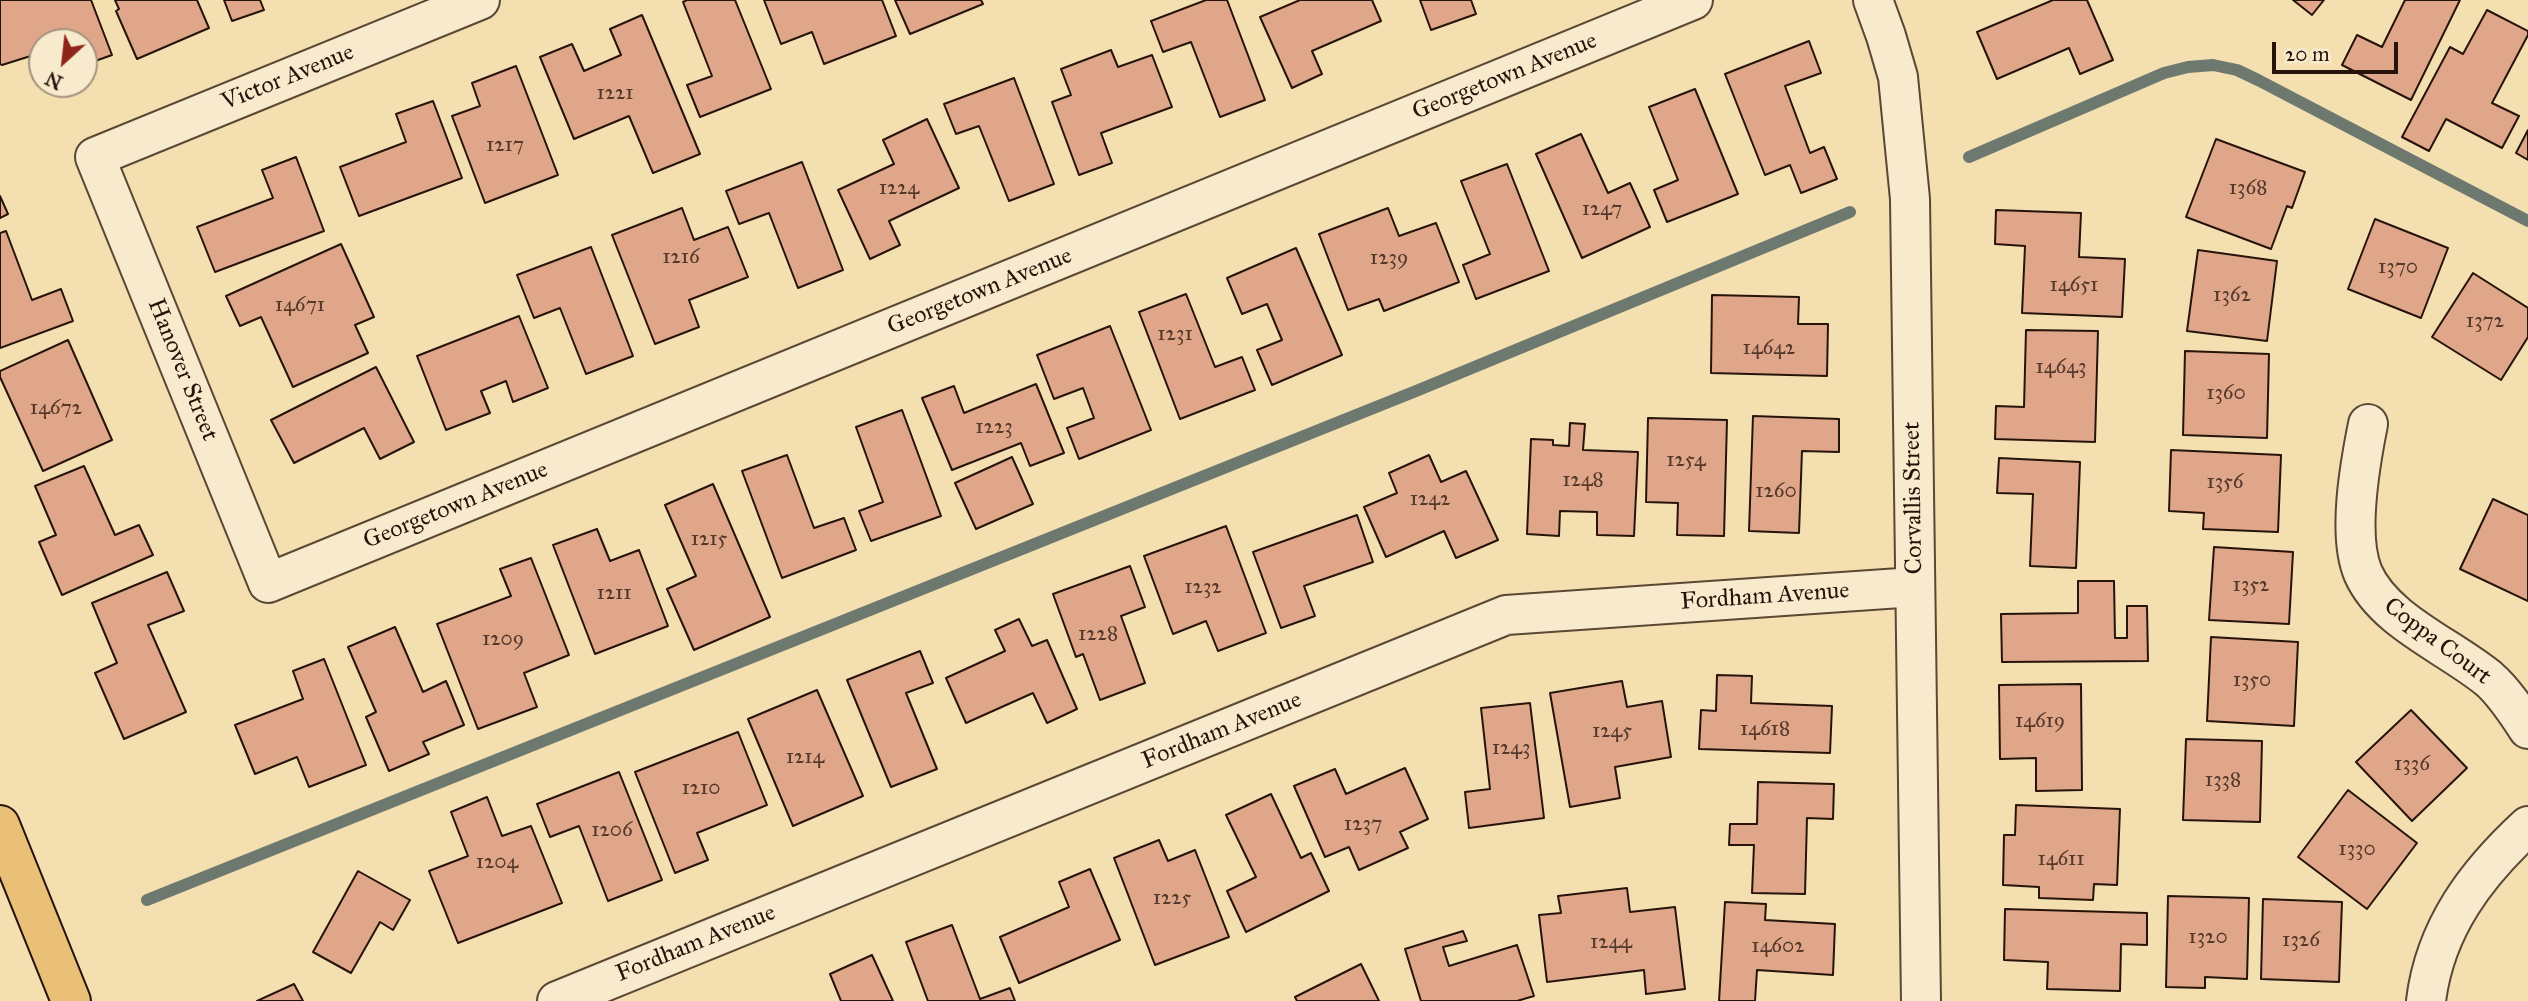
<!DOCTYPE html>
<html>
<head>
<meta charset="utf-8">
<style>
  body { margin:0 }
  #map { position:relative; width:2528px; height:1001px; overflow:hidden; background:#f4dfb1; font-family:"IM FELL Great Primer",serif }
  canvas { display:block }
  .north { position:absolute; left:28px; top:28px; width:70px; height:70px; box-sizing:border-box; background:#f8eacc; border:2px solid #a4947f; border-radius:50%; rotate:207deg; font-size:19px; font-weight:700; line-height:28px; text-align:center; color:#26140b }
  .north::after { content:''; display:block; margin:auto; width:24px; height:32px; background:#8f2418; clip-path:polygon(50% 0,100% 100%,50% 72%,0 100%) }
  .scale { position:absolute; left:2272px; top:42px; width:126px; height:32px; box-sizing:border-box; border:4px solid #26140b; border-top:0; padding-left:9px; font-size:21px; line-height:24px; white-space:nowrap; color:#26140b; -webkit-text-stroke:5px #f8eacc; paint-order:stroke }
</style>
</head>
<body>
<div id="map">
<canvas width="2528" height="1001"></canvas>
<div class="north">N</div>
<div class="scale">20 m</div>
</div>
<script>
const c = document.querySelector('canvas').getContext('2d');
c.lineJoin = 'round';
function trace(path, color, width, dash) {
  c.strokeStyle = color;
  c.lineWidth = width;
  c.lineCap = dash ? 'butt' : 'round';
  c.setLineDash(dash || []);
  c.stroke(path);
}
function paint(path, color) {
  c.fillStyle = color;
  c.fill(path, 'evenodd');
}
function write(font, color, halo, rows, align = 'center') {
  c.font = font + ' "IM FELL Great Primer",serif';
  c.lineWidth = 5;
  c.setLineDash([]);
  c.textBaseline = 'middle';
  c.strokeStyle = halo;
  c.fillStyle = color;
  for (const [text, x, y, turn = 0] of rows) {
    c.save();
    c.translate(x, y);
    c.rotate((+turn || 0) * Math.PI / 180);
    c.textAlign = isNaN(turn) ? turn : align;
    if (halo) c.strokeText(text, 0, 0);
    c.fillText(text, 0, 0);
    c.restore();
  }
}
const stream = new Path2D(`
  M1969,157L2164,73L2188,67L2213,65L2237,70L2258,80L2528,221
  M147,900L1421,389L1850,212`);
const building = new Path2D(`
  M0,0H91L112,55L84,65V42H42V68L37,54L2,65L0,64Z
  M115,0H197L209,28L137,59L116,11L119,9Z
  M224,0H260L264,10L232,21Z
  M687,0H735L771,89L700,117L687,85L712,76L683,2Z
  M764,0H882L896,36L824,64L812,32L781,44Z
  M895,0H981L983,4L910,34Z
  M1206,0H1227L1265,100L1220,117L1191,42L1163,52L1151,21Z
  M1300,0H1372L1381,21L1312,51L1322,74L1292,88L1260,17Z
  M1420,0H1471L1476,14L1431,30Z
  M2053,0H2087L2113,60L2080,74L2069,48L1997,79L1977,32Z
  M2293,0H2324L2312,15Z
  M2405,0H2460L2411,100L2342,65L2357,35L2382,47Z
  M2487,10L2528,31V35L2492,103L2519,116L2502,148L2446,119L2429,151L2402,137L2450,47L2463,54Z
  M642,15L700,154L653,173L629,116L574,139L540,57L572,44L584,71L621,55L610,29Z
  M1809,41L1821,73L1785,86L1810,153L1824,147L1837,179L1801,193L1790,165L1765,175L1725,74Z
  M1111,50L1118,67L1152,55L1172,107L1101,133L1112,163L1079,175L1052,102L1071,95L1061,69Z
  M516,66L558,175L485,203L452,116L480,106L472,83Z
  M1014,78L1054,184L1009,201L979,126L956,134L944,104Z
  M1695,89L1738,194L1667,222L1654,190L1678,180L1649,107Z
  M433,101L462,178L359,216L340,167L406,142L396,114Z
  M927,119L959,188L889,221L900,245L870,259L838,190L894,164L883,140Z
  M2528,130V160L2516,153Z
  M1581,134L1608,193L1630,183L1650,227L1582,258L1536,154Z
  M2216,139L2305,172L2292,208L2287,206L2271,249L2186,217Z
  M296,157L324,231L215,272L197,227L273,198L262,170Z
  M802,162L843,270L798,288L769,213L739,224L726,191Z
  M1507,164L1549,271L1476,299L1463,265L1490,254L1461,181Z
  M0,196L8,214L0,218Z
  M682,208L694,240L728,227L748,277L689,300L699,327L655,344L612,235Z
  M1388,208L1399,236L1436,223L1459,282L1384,311L1379,299L1348,310L1319,234Z
  M1996,210L2081,213L2079,257L2125,259L2122,317L2022,313L2025,246L1995,244Z
  M2375,219L2448,248L2421,318L2348,289Z
  M6,231L32,300L61,289L73,321L0,348V233Z
  M341,244L374,317L355,325L368,353L293,387L261,317L240,326L226,296Z
  M591,247L633,356L586,374L560,308L534,318L517,275Z
  M1296,248L1342,355L1272,385L1257,350L1282,340L1267,304L1242,314L1227,278Z
  M2198,250L2277,261L2267,341L2187,331Z
  M2473,273L2528,308V337L2501,380L2432,337Z
  M1186,294L1215,367L1242,357L1255,390L1180,419L1139,312Z
  M1712,295L1799,297L1798,324H1828L1827,376L1711,373Z
  M519,316L548,388L513,402L506,381L481,391L490,413L446,430L417,356Z
  M1110,326L1151,430L1079,459L1067,428L1094,418L1083,388L1054,399L1037,355Z
  M2026,330L2098,331L2095,442L1995,439L1996,406L2024,407Z
  M68,340L112,440L43,471L0,377V371Z
  M2185,351L2269,354L2267,438L2183,435Z
  M376,367L414,442L380,459L364,428L294,463L271,420Z
  M1036,384L1064,453L1030,466L1021,443L952,470L922,398L954,386L964,413Z
  M902,410L941,516L871,541L859,511L883,502L856,427Z
  M1753,416L1839,419V452L1802,451L1799,533L1749,531Z
  M1648,418L1727,420L1724,536L1677,535L1678,503L1646,502Z
  M1570,423L1585,424L1583,450L1638,452L1634,536L1597,535V512L1560,511L1559,536L1527,534L1531,439L1553,440V445L1569,446Z
  M2171,450L2281,455L2278,532L2203,529L2204,513L2169,511Z
  M787,455L814,528L844,518L856,550L782,578L742,471Z
  M1429,455L1441,482L1466,471L1498,540L1456,558L1444,531L1386,557L1364,507L1397,493L1389,473Z
  M1012,457L1033,504L976,529L955,483Z
  M1999,458L2080,462L2076,568L2030,566L2033,494L1997,493Z
  M84,466L115,535L139,525L153,555L62,595L39,542L56,535L35,486Z
  M713,484L770,617L694,650L667,589L696,576L665,505Z
  M2493,499L2528,515V601L2460,569Z
  M1357,515L1373,562L1304,586L1315,616L1281,628L1253,552Z
  M1226,526L1266,633L1218,651L1206,621L1173,634L1144,556Z
  M597,529L610,561L639,550L668,626L595,654L553,545Z
  M2214,547L2293,552L2289,624L2209,620Z
  M531,558L569,655L524,673L537,707L478,729L437,624L511,596L500,569Z
  M1130,566L1145,607L1121,616L1145,683L1100,700L1083,654L1076,657L1053,594Z
  M167,572L184,611L148,625L186,712L124,739L95,673L117,663L92,603Z
  M2078,581H2114L2115,638H2127V606H2147L2148,661L2002,662L2001,614L2078,613Z
  M1019,619L1032,646L1047,640L1077,709L1047,723L1033,693L966,723L946,678L1005,651L995,630Z
  M395,627L423,692L446,681L464,725L423,742L429,754L389,771L366,717L376,712L348,647Z
  M2211,637L2298,642L2294,726L2207,721Z
  M920,651L933,683L906,693L937,769L891,787L847,680Z
  M324,659L366,765L309,787L297,757L255,774L235,725L303,699L293,671Z
  M1717,675L1752,676L1751,703L1832,706L1830,753L1699,749L1701,710L1716,711Z
  M1622,681L1627,707L1662,701L1671,757L1615,767L1620,798L1570,807L1550,693Z
  M2081,684L2082,790L2036,791V758L2000,759L1999,685Z
  M817,690L863,796L793,826L748,719Z
  M1530,703L1544,818L1469,828L1465,792L1490,789L1481,708Z
  M2411,710L2467,768L2412,821L2356,762Z
  M738,732L767,805L697,833L708,860L675,873L635,772Z
  M2186,739L2262,741L2260,822L2183,820Z
  M1405,768L1428,819L1400,832L1408,848L1359,870L1349,847L1325,857L1294,786L1335,769L1346,794Z
  M619,772L662,880L608,901L579,826L550,837L537,804Z
  M1758,782L1834,784L1833,819L1807,818L1805,894L1752,893L1754,845H1729L1730,824H1757Z
  M2348,790L2417,843L2367,909L2298,857Z
  M1271,794L1301,858L1311,853L1329,891L1246,932L1227,891L1256,877L1226,815Z
  M487,797L502,836L531,826L562,903L458,943L429,871L468,856L451,812Z
  M2016,805L2120,809L2117,885L2094,884L2093,900L2039,898V887L2003,885L2004,835H2015Z
  M1159,840L1168,861L1195,850L1229,937L1155,965L1114,858Z
  M1090,869L1120,940L1019,983L1000,937L1069,907L1059,882Z
  M358,871L410,900L393,930L380,922L351,973L313,952Z
  M1627,888L1630,912L1675,907L1685,989L1646,994L1644,970L1547,982L1539,915L1561,913L1558,896Z
  M2168,896L2249,898L2247,979L2205,977V988L2166,987Z
  M2263,899L2342,902L2339,982L2261,979Z
  M1725,902L1766,904L1765,920L1835,924L1833,975L1757,970L1755,1001H1719Z
  M2005,909L2147,913V945L2121,944L2120,991L2047,989L2048,962L2004,960Z
  M952,925L980,999L1010,988L1015,1001H928L906,942Z
  M1463,931L1467,941L1443,947L1449,966L1517,945L1534,996L1517,1001H1421L1405,949Z
  M872,955L893,1001H841L830,974Z
  M1361,964L1379,1001H1297L1295,997Z
  M294,984L303,1001H257Z`);
const street = new Path2D(`
  M480,0L95,157L268,583L1693,0
  M1873,0L1886,36L1898,77L1910,199L1921,1001
  M2368,424C2360,464 2347,535 2363,573C2384,621 2449,646 2489,679C2504,692 2517,712 2528,729
  M557,1001L1506,615L1915,587
  M2426,1001C2435,928 2476,874 2528,826`);
const highway = new Path2D(`
  M0,825L71,1001`);
const numberNames = [
  ["1221",615,94],
  ["1217",505,146],
  ["1224",899,189],
  ["1368",2248,189],
  ["1247",1602,210],
  ["1216",681,258],
  ["1239",1389,259],
  ["1370",2398,268],
  ["14651",2074,286],
  ["1362",2232,296],
  ["14671",300,306],
  ["1372",2485,322],
  ["1231",1175,335],
  ["14642",1769,349],
  ["14643",2061,368],
  ["1360",2226,394],
  ["14672",56,409],
  ["1223",994,428],
  ["1254",1686,461],
  ["1248",1583,481],
  ["1356",2225,483],
  ["1260",1776,492],
  ["1242",1430,500],
  ["1215",709,540],
  ["1352",2251,586],
  ["1232",1203,588],
  ["1211",614,594],
  ["1228",1098,635],
  ["1209",503,640],
  ["1350",2252,681],
  ["14619",2040,722],
  ["14618",1765,730],
  ["1245",1612,732],
  ["1243",1511,749],
  ["1214",805,758],
  ["1336",2412,765],
  ["1338",2223,781],
  ["1210",701,789],
  ["1237",1363,825],
  ["1206",612,831],
  ["1330",2357,850],
  ["14611",2061,860],
  ["1204",497,863],
  ["1225",1172,899],
  ["1320",2208,938],
  ["1326",2301,941],
  ["1244",1611,943],
  ["14602",1778,947]
];
const streetNames = [
  ["Georgetown Avenue",1505,77,-22],
  ["Victor Avenue",288,78,-22],
  ["Georgetown Avenue",980,292,-22],
  ["Hanover Street",182,370,68],
  ["Corvallis Street",1914,498,-91],
  ["Georgetown Avenue",456,506,-22],
  ["Fordham Avenue",1765,597,-4],
  ["Coppa Court",2437,642,37],
  ["Fordham Avenue",1222,731,-22],
  ["Fordham Avenue",696,944,-22]
];
trace(stream, '#6d796f', 12);
paint(building, '#dfa689');
trace(building, '#26140b', 2);
trace(street, '#5a4734', 42);
trace(highway, '#26140b', 42);
trace(street, '#f8eacc', 38);
trace(highway, '#eac078', 38);
write('21px', '#54382a', null, numberNames);
write('24px', '#26140b', '#f8eacc', streetNames);
</script>
</body>
</html>
